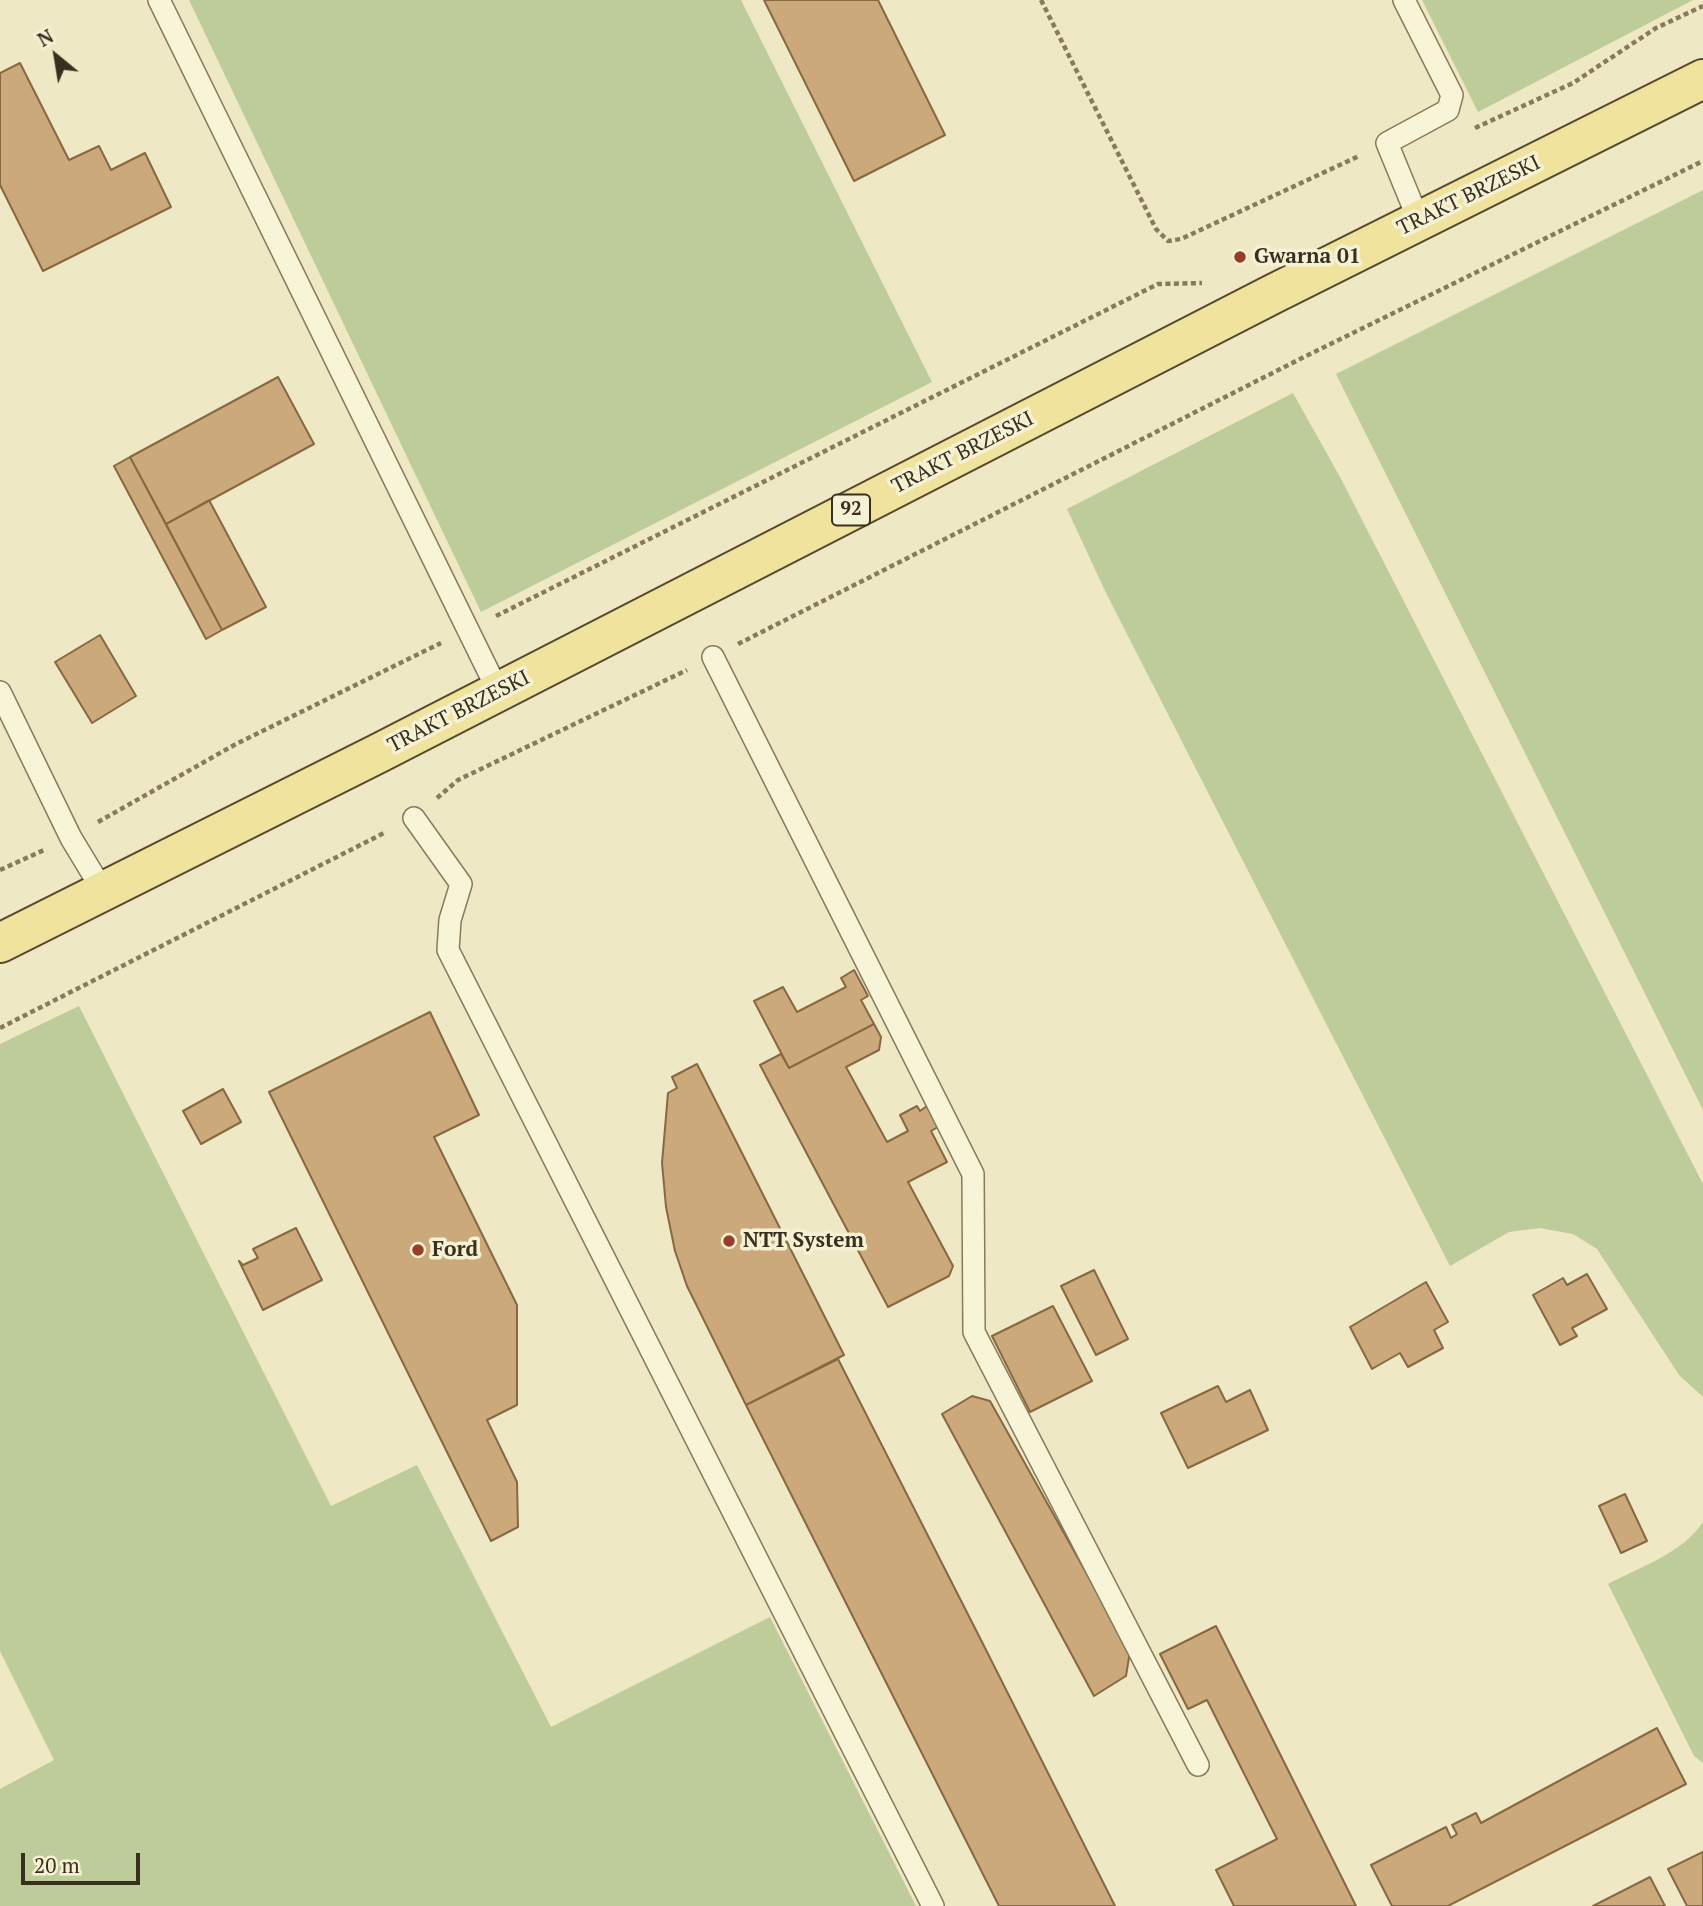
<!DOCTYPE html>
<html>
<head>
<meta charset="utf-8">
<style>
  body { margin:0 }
  #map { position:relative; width:1703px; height:1906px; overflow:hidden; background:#eee8c5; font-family:"PT Serif",serif }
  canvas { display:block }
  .north { position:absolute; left:21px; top:21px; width:70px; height:70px; -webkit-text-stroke:5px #f5f1d4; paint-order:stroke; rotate:330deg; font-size:19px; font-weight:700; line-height:28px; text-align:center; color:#392f1f }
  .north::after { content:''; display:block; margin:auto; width:24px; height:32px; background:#392f1f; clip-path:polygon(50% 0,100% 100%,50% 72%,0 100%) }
  .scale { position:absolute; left:21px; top:1853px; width:119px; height:32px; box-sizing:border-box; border:4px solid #392f1f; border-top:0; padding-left:9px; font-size:21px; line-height:24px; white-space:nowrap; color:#392f1f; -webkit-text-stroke:5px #f5f1d4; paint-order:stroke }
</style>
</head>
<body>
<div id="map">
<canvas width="1703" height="1906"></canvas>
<div class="north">N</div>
<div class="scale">20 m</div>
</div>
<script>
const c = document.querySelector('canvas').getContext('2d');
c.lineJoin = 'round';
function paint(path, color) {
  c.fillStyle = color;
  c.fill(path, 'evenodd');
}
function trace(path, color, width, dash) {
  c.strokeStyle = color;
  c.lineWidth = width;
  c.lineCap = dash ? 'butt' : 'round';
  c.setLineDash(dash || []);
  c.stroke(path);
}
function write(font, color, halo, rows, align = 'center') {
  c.font = font + ' "PT Serif",serif';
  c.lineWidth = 7;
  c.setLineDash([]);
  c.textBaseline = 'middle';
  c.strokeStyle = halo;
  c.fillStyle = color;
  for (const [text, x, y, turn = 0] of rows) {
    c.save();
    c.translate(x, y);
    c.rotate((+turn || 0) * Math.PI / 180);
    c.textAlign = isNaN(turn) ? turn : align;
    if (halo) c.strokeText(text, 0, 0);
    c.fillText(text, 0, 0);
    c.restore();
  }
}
const green = new Path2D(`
  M189,0H741L932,382L481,612Z
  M1422,0H1693L1478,112Z
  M1703,190V1110L1336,374Z
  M1293,393L1340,477L1703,1184V1397L1679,1375L1597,1249L1573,1234L1540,1228L1509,1232L1450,1266L1106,593L1067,509Z
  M79,1006L331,1506L417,1465L551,1727L770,1617L916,1906H0V1789L54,1760L0,1651V1044Z
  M1703,1522V1763L1694,1756L1608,1584C1640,1567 1683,1553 1703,1522Z`);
const building = new Path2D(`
  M764,0H878L945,135L854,181Z
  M20,63L69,160L99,146L111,170L145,153L171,207L43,271L0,185V73Z
  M278,377L314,444L166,524L130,457Z
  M130,457L222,630L206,639L114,466Z
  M209,500L266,607L222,630L166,524Z
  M100,635L136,696L92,723L55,662Z
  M854,970L868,996L861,1000L874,1024L789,1068L754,1001L783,987L797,1012L846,987L841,978Z
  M430,1012L479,1115L434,1137L517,1305V1405L487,1420L517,1482L518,1527L491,1541L269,1092Z
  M874,1024L881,1037L879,1050L846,1067L887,1142L908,1131L900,1115L917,1106L920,1111L927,1106L938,1127L931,1131L947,1162L908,1182L953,1266L949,1276L888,1307L760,1065L781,1054L789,1068Z
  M697,1064L844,1355L746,1405L687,1286L675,1251L666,1207L662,1163L668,1093L677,1088L672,1077Z
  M223,1089L241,1122L201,1144L183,1111Z
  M296,1228L322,1280L263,1310L239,1261L243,1265L258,1258L253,1249Z
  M1094,1270L1128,1339L1096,1355L1061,1286Z
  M1587,1274L1607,1309L1572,1328L1577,1336L1560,1345L1533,1295L1563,1278L1567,1285Z
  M1426,1282L1448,1322L1434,1330L1443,1348L1408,1367L1400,1353L1372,1369L1350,1327Z
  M1053,1306L1092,1381L1030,1412L992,1336Z
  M838,1359L981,1640L1115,1906H999L746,1405Z
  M1218,1386L1226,1402L1250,1390L1268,1430L1188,1468L1161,1413Z
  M972,1396L990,1401L1130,1651L1126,1676L1094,1696L942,1414Z
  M1625,1494L1647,1541L1621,1553L1599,1506Z
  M1216,1626L1356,1906H1234L1216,1870L1277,1839L1207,1700L1188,1709L1160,1654Z
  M1657,1728L1686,1784L1448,1906H1392L1371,1865L1446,1827L1451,1838L1457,1834L1452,1825L1476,1813L1481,1823Z
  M1703,1852V1906H1687L1668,1869Z
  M1650,1877L1665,1906H1593Z`);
const path = new Path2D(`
  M1041,0L1156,229L1168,241L1181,239L1359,156
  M1475,128L1573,83L1656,28L1703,6
  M496,616L1158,284L1202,283
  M738,644L1304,357L1703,161
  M437,798L458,780L687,670
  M98,822L236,744L441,643
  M0,870L44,850
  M0,1028L386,832`);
const service = new Path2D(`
  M159,0L498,691
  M1404,0L1452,95L1448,110L1387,143L1419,221
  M713,657L973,1174L974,1332L1198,1765
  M0,692L71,838L103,891
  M414,818L461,884L450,920L448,950L933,1906`);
const primary = new Path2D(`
  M0,943L379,753L1273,294L1703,79`);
const markers = [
  [1240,257,7,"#963d2c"],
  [729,1241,7,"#963d2c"],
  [418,1250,7,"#963d2c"]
];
const shields = [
  [851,510,38]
];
const shieldNames = [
  ["92",851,510]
];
const streetNames = [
  ["TRAKT BRZESKI",1469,196,-26],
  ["TRAKT BRZESKI",963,453,-27],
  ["TRAKT BRZESKI",459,712,-27]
];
const poiNames = [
  ["Gwarna 01",1254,257],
  ["NTT System",743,1241],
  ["Ford",432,1250]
];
paint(green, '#becc99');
paint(building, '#cba97b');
trace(building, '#876841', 2);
trace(service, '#887a5b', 24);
trace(primary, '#56482f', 42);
trace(path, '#887a5b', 4.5, [5, 3.5]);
trace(service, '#f8f4d8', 21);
trace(primary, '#f0e39e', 38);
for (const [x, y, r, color] of markers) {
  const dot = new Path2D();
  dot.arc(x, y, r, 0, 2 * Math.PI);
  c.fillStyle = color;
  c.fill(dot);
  trace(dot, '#f5f1d4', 2.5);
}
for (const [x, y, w] of shields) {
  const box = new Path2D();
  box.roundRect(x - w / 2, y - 15.5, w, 31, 5);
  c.fillStyle = '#f5f1d4';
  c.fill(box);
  trace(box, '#392f1f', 2);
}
write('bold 19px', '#392f1f', null, shieldNames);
write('21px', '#392f1f', '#f5f1d4', streetNames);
write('bold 21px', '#392f1f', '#f5f1d4', poiNames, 'left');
</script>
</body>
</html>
